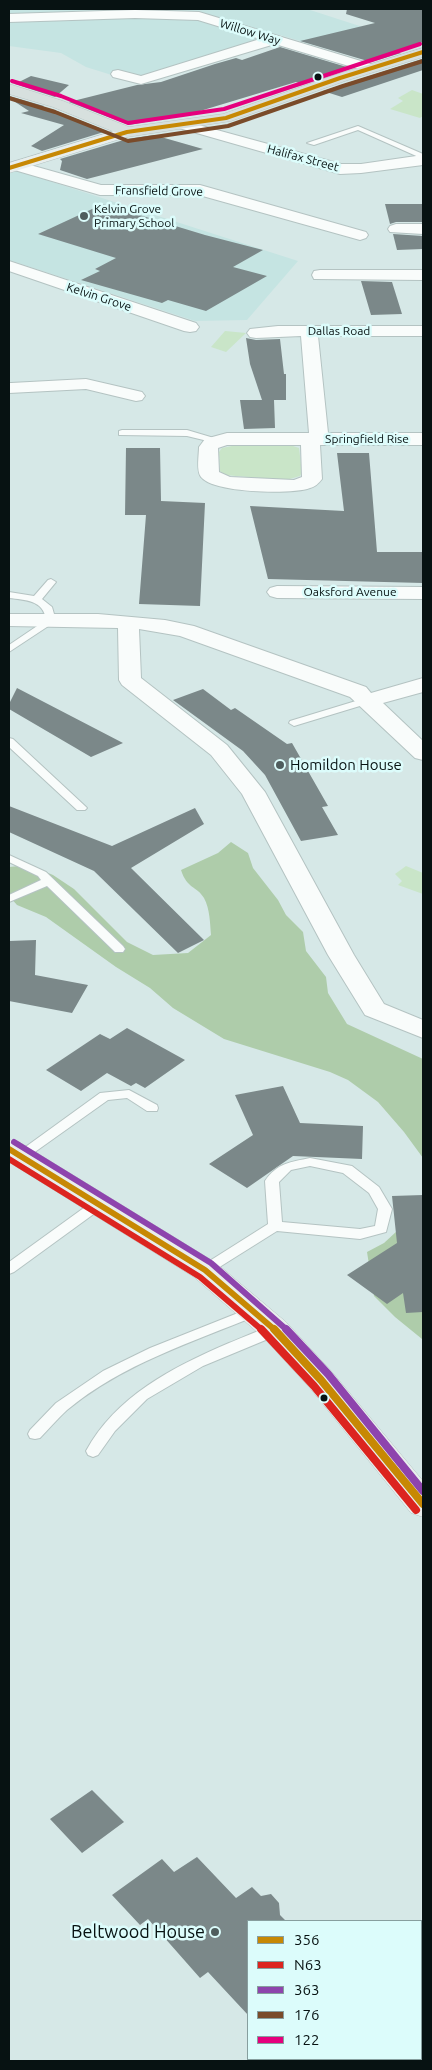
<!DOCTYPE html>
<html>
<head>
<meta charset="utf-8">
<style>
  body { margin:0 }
  #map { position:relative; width:432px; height:2070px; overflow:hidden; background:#d6e8e7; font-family:Ubuntu,sans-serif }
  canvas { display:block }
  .frame { position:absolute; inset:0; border:10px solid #071212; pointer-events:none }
  .legend { position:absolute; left:247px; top:1920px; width:175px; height:140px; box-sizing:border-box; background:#dcfcfb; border:1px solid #879e9e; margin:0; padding:6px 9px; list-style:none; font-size:15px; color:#071212 }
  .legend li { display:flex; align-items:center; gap:10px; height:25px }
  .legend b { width:25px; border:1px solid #879e9e }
</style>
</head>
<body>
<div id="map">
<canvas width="432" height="2070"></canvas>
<div class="frame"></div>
<ul class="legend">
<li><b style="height:6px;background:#c78804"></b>356</li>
<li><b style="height:6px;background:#dc241f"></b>N63</li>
<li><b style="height:6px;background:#8e44ad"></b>363</li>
<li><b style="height:6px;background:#7a4b2a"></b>176</li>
<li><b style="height:6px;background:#e5007d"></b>122</li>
</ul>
</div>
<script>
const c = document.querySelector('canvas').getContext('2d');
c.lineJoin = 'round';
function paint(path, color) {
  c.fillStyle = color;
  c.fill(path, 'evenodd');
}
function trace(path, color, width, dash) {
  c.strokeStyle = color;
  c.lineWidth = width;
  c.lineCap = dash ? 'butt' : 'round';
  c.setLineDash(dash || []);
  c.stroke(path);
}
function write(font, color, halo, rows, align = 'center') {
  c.font = font + ' Ubuntu,sans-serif';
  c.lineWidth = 5;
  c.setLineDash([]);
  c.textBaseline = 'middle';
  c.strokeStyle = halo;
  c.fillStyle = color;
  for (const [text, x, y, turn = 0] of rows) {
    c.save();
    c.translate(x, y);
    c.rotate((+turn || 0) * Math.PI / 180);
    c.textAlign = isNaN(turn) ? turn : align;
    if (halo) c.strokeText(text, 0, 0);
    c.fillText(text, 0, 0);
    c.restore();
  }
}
const built = new Path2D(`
  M9,9H307L375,31L331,39L313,45L280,35L131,81L86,67L61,53L9,46Z
  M18,171L298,261L247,320L195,321L9,260V173Z`);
const green = new Path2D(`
  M412,90L423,94V116L420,118L390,109L403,101L398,98Z
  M225,331L246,333L226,352L211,347Z
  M237,445H290L299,448L302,472L300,476L286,480L224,475L220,471L219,452L222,448Z
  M406,866L423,873V894L398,885L402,881L395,874Z`);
const forest = new Path2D(`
  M231,842L248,853L253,868L278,900L286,915L303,932L306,951L326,977L328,993L347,1024L423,1059V1158L404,1132L378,1102L348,1080L330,1072L224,1039L173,1008L150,988L116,967L46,917L17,905L9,896V867L29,865L53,875L74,889L127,942L153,955L188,953L211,935C210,923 210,909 204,898C197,886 187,889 181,870L218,853Z
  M423,1207V1338L422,1339L395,1317L374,1296L367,1252L384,1243Z`);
const building = new Path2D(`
  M347,9H423V42L396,52L401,53L371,62L300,41L375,23L346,14Z
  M280,47L350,68L303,84L296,82L190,114L129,125L69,102L137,85L161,82L215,64L236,58L242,60Z
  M422,59L423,60V70L342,97L323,91Z
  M31,76L69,85L55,97L15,84Z
  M9,96L44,106L42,108L52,109L107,131L42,151L31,146L64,125L21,113L29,111L9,98Z
  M154,135L203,149L87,179L60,170L62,161L60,159L127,139Z
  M103,204L205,235L263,250L233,267L267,276L206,311L168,300L162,303L81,280L100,271L95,269L116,258L38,234Z
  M385,204H423V222H396L390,224Z
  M393,234L423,236V249L397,250Z
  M361,281L392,282L402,314L371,315Z
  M246,338L256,340L280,339L284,374H286V400H274L275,428L244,429L240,400H262L250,364Z
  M126,448H160L161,501L205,503L200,606L139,604L146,515H125Z
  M337,453H369L377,552H423V583L268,579L250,506L344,511Z
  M17,688L123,743L91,757L9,709V704Z
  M203,689L231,710L235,708L287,744L292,743L328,806L322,807L338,835L301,841L265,775L243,751L173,700Z
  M9,806L112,846L195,808L204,824L131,868L204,940L178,953L94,871L9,832Z
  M36,940L35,975L88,985L72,1013L9,1001V941Z
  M127,1028L185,1060L145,1088L136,1083L131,1086L107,1073L81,1091L46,1070L100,1034L110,1039Z
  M283,1086L300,1123L363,1126L362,1159L293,1156L247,1188L209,1164L253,1135L235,1095Z
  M423,1195V1312L406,1313L403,1293L387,1304L347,1275L397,1243L392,1196Z
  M92,1790L124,1822L82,1853L50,1819Z
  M197,1857L236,1898L252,1887L261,1896L271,1894L279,1903L280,1915L286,1921H248V2015L208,1972L200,1978L148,1919L140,1925L112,1895L162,1859L174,1872Z`);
const lane = new Path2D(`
  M358,126L423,154V159L358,130L314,145L307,143Z
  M122,430H187L224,441L220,444L187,436L119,435V431Z
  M51,579L56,582L42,599L52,607L56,621L9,652V645L46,620C44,600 25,600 9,598V592L34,596L48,580Z
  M369,697L373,698L374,700L373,702L294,726L289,723L290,721Z
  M9,738L13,739L85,806L87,808L85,810H77L9,747Z
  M9,855L46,872L123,946L125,949L123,952H115L47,886L9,902V895L41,880L38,876L9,862Z
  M129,1090L157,1105L158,1108L157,1111H147L127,1098L108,1100L25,1159H15L13,1156L100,1093Z
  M310,1158L352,1166L379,1187L392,1209L386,1232L360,1239L277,1231L210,1273H200L198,1270L200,1267L268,1224L265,1181C277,1163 291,1162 310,1158ZM310,1166L343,1173L369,1193L378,1209L375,1226L360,1229L282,1222L279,1182L291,1170Z
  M97,1201L102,1202L104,1205L102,1208L14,1272L9,1274V1262L92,1202Z
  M253,1307L258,1309L260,1312L258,1315C193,1342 122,1364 67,1410C57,1419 49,1429 40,1438L35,1439L30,1438L28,1434L30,1430L56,1403L103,1371L150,1348Z
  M275,1325L280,1326L282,1330L280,1334L203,1366L147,1399L115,1431L98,1455L93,1457L88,1455L86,1451C116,1396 173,1367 229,1343C244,1337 259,1330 275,1325Z`);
const street = new Path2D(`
  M135,10L199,12L374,65L376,68L374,71L369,72L275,44L141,84L113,77L111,74L113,71L118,70L141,76L260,39L198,20L135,18L9,22V14Z
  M184,121L341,164H361L423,155V165L361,173L340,174L179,128L177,125L179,122Z
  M16,161L101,185H200L366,232L368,235L366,238L360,240L199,195H100L11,169L9,167L11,163Z
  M396,224H423V234L390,232L388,229L390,226Z
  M9,261L196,323L199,327L196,331L190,332L184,331L9,271Z
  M320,270H423V280L314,279L312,275L314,271Z
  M278,326H423V336H318L328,433H423V445H320L322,479C319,483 315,487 310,488C292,495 213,493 201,477C196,471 199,455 199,447L205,439L227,433H309L301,336L256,338L250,337L247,333L250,329ZM227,445H301L302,477L294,480L230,477L219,472L218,448Z
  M86,379L142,392L145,396L142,400L136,401L86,389L9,393V383H11Z
  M277,586L423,587V599L277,598L270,596L267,592L270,588Z
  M9,614H98L165,620L194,626L366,687L371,693L423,678V692L383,703L423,741V760L415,758L350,697L180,636L139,629L141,678L227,745L265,792L354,955L384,1004L423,1020V1038L365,1015L328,955L242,794L211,755L122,685L119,680L118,628L9,626Z`);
const secondary = new Path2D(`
  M127,127L133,129L135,132L133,135L9,173V163Z
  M9,1140L19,1142L216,1263L286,1322L332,1372L423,1481V1517L411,1513L310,1388L264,1338L194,1277L9,1162Z`);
const primary = new Path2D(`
  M423,48V57L345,81L231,121L127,137L53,107L9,94V84L63,101L129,127L223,114L335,75Z`);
const bus1Far2 = new Path2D(`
  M9,168L127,132L226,118L340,78L423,52`);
const bus1Far1 = new Path2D(`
  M9,1149L205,1270L275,1330`);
const bus1 = new Path2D(`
  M274,1329L321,1380L423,1504`);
const bus2Far1 = new Path2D(`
  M9,1159L200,1277L262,1330`);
const bus2 = new Path2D(`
  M261,1329L314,1386L416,1510`);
const bus3Far1 = new Path2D(`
  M14,1142L211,1263L287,1330`);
const bus3 = new Path2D(`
  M286,1329L328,1374L423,1491`);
const bus4 = new Path2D(`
  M9,98L55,112L128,141L228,126L343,86L423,61`);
const bus5 = new Path2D(`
  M12,81L61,96L128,123L224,109L420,44`);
const markers = [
  [318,77,4.5,"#071212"],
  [84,216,5,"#4f5d5d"],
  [280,765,5,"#4f5d5d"],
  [324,1398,4.5,"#071212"],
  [215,1932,5,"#4f5d5d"]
];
const farStreetnames = [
  ["Willow Way",250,32,17],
  ["Halifax Street",303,158,15],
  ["Fransfield Grove",159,191,1],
  ["Kelvin Grove",99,297,18],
  ["Dallas Road",339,331],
  ["Springfield Rise",367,439],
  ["Oaksford Avenue",350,592]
];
const farPoinames = [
  ["Kelvin Grove",94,209],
  ["Primary School",94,223]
];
const poiNames = [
  ["Homildon House",290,765]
];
const nearPoinames = [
  ["Beltwood House",205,1932]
];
paint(built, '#c5e4e2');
paint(green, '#c9e5c8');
paint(forest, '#aeccaa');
paint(building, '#7b8889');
trace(lane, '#b4c3c2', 2);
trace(street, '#b4c3c2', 2);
trace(secondary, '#b4c3c2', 1);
trace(primary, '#bac3c2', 1);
paint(lane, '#f9fcfb');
paint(street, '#f9fcfb');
paint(secondary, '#e8eeed');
paint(primary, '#d7e0de');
trace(bus1Far2, '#c78804', 4);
trace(bus1Far1, '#c78804', 6);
trace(bus1, '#c78804', 8);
trace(bus2Far1, '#dc241f', 6);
trace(bus2, '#dc241f', 8);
trace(bus3Far1, '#8e44ad', 6);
trace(bus3, '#8e44ad', 8);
trace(bus4, '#7a4b2a', 4);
trace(bus5, '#e5007d', 4);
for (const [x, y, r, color] of markers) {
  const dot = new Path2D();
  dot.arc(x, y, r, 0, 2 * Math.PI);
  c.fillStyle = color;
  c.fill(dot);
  trace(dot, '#dcfcfb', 2);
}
write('12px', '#071212', '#dcfcfb', farStreetnames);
write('12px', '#071212', '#dcfcfb', farPoinames, 'left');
write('15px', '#071212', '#dcfcfb', poiNames, 'left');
write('18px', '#071212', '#dcfcfb', nearPoinames, 'right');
</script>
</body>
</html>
